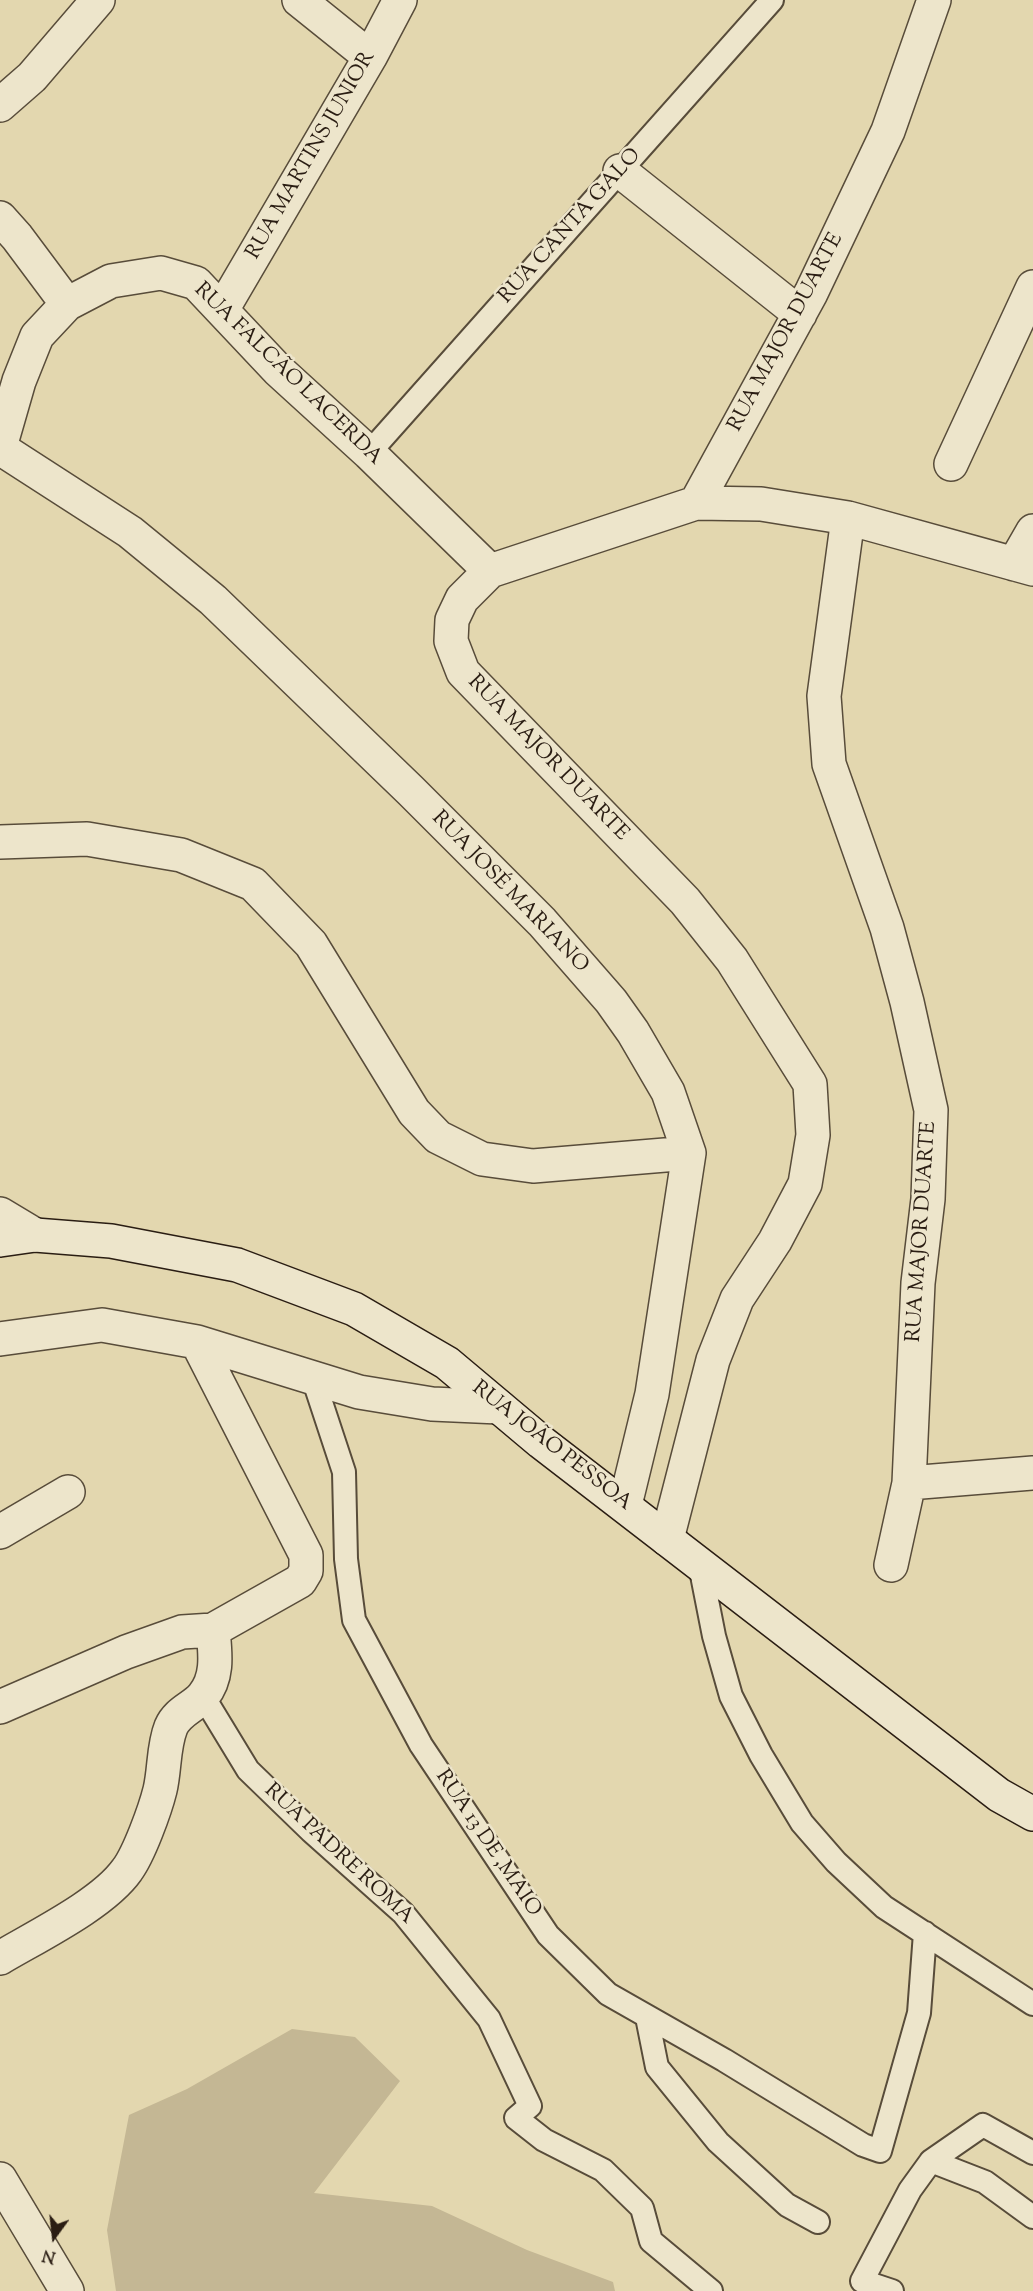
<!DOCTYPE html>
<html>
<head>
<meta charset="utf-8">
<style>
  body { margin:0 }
  #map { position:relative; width:1033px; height:2291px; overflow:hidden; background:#e3d7af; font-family:"Sorts Mill Goudy",serif }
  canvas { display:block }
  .north { position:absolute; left:24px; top:2207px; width:60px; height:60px; -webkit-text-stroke:4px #ede5cb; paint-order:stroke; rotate:195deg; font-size:16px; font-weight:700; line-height:24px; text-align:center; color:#2a1d13 }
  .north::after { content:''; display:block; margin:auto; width:21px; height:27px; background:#2a1d13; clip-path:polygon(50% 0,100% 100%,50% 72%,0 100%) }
</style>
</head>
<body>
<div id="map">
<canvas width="1033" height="2291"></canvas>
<div class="north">N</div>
</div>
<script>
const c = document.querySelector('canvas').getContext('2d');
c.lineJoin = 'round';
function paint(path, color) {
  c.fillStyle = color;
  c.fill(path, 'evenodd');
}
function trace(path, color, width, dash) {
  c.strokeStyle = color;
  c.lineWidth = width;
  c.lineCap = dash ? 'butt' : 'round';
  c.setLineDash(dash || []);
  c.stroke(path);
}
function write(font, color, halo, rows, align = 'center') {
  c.font = font + ' "Sorts Mill Goudy",serif';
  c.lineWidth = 5;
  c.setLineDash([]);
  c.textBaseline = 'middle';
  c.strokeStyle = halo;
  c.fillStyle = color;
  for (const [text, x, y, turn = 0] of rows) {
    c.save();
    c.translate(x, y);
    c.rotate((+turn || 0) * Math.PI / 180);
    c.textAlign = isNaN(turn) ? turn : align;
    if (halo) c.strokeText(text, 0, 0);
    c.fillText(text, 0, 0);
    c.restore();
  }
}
const green = new Path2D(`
  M292,2029L355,2037L400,2081L314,2193L432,2206L527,2250L613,2282L615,2291H116L107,2230L129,2115L187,2089Z`);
const service = new Path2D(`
  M369,453L772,0
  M313,1378L344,1472L346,1559L354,1620L421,1745L548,1935L608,1994L724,2060L863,2145L880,2151L919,2013L925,1933
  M700,1565L714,1636L731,1696L761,1755L802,1823L836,1862L884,1907L1033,2004
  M203,1696L248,1770L311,1831L403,1913L489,2019L530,2106L516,2118L544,2140L603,2170L642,2208L651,2241L711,2291
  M647,2017L657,2067L718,2142L787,2205L818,2222
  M931,2161L985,2182L1033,2217
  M892,2291L862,2281L910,2190L931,2161L983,2125L1033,2153`);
const minor = new Path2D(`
  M299,0L370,57
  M0,105L32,77L98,0
  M620,171L800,314
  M0,218L17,237L67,304
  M222,310L370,57L400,0
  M0,447L19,381L37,336L67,304L111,281L161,273L196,283L278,370L369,453L490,571
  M0,448L130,532L213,600L411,791L542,922L611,1001L633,1032L668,1092L689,1153L652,1394L625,1505
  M951,464L1033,287
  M696,503L761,504L848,518L1033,569
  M848,518L824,696L829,764L887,928L907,1002L931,1110L928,1199L918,1283L909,1483L891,1565
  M1014,564L1033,531
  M0,842L87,839L181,855L253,884L311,944L414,1112L438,1137L482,1159L533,1166L689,1153
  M0,1214L35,1235
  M0,1339L102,1325L197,1342L359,1392L432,1404L499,1407
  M909,1483L1033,1473
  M0,1532L68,1492
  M667,1539L713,1360L737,1299L775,1241L805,1184L813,1135L810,1084L732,960L685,901L463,672L451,641L452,620L462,599L490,571L696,503L811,293L888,131L934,0
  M0,1707L126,1652L182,1632L213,1630L300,1581L306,1571V1555L197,1342
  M0,1958C37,1936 103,1904 127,1870C139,1854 155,1810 160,1790C165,1769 163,1747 171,1727C178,1711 193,1708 203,1696C219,1677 215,1652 213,1630
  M0,2179L67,2291`);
const secondary = new Path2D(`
  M0,1240L35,1235L111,1241L237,1265L354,1309L447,1363L541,1442L999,1795L1033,1814`);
const streetNames = [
  ["RUA MARTINS JUNIOR",312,156,-60],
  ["RUA CANTA GALO",571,227,-48],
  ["RUA MAJOR DUARTE",787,333,-62],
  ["RUA FALCÃO LACERDA",287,375,44],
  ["RUA MAJOR DUARTE",547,759,46],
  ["RUA JOSÉ MARIANO",509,893,46],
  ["RUA MAJOR DUARTE",923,1232,-86],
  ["RUA JOÃO PESSOA",551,1447,38],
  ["RUA 13 DE ,MAIO",487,1844,56],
  ["RUA PADRE ROMA",338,1855,43]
];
paint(green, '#c4b794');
trace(service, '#584c3a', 26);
trace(minor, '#584c3a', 36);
trace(secondary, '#2a1d13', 36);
trace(service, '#ede5cb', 22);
trace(minor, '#ede5cb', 33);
trace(secondary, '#ede5cb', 33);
write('21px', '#2a1d13', '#ede5cb', streetNames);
</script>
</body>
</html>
